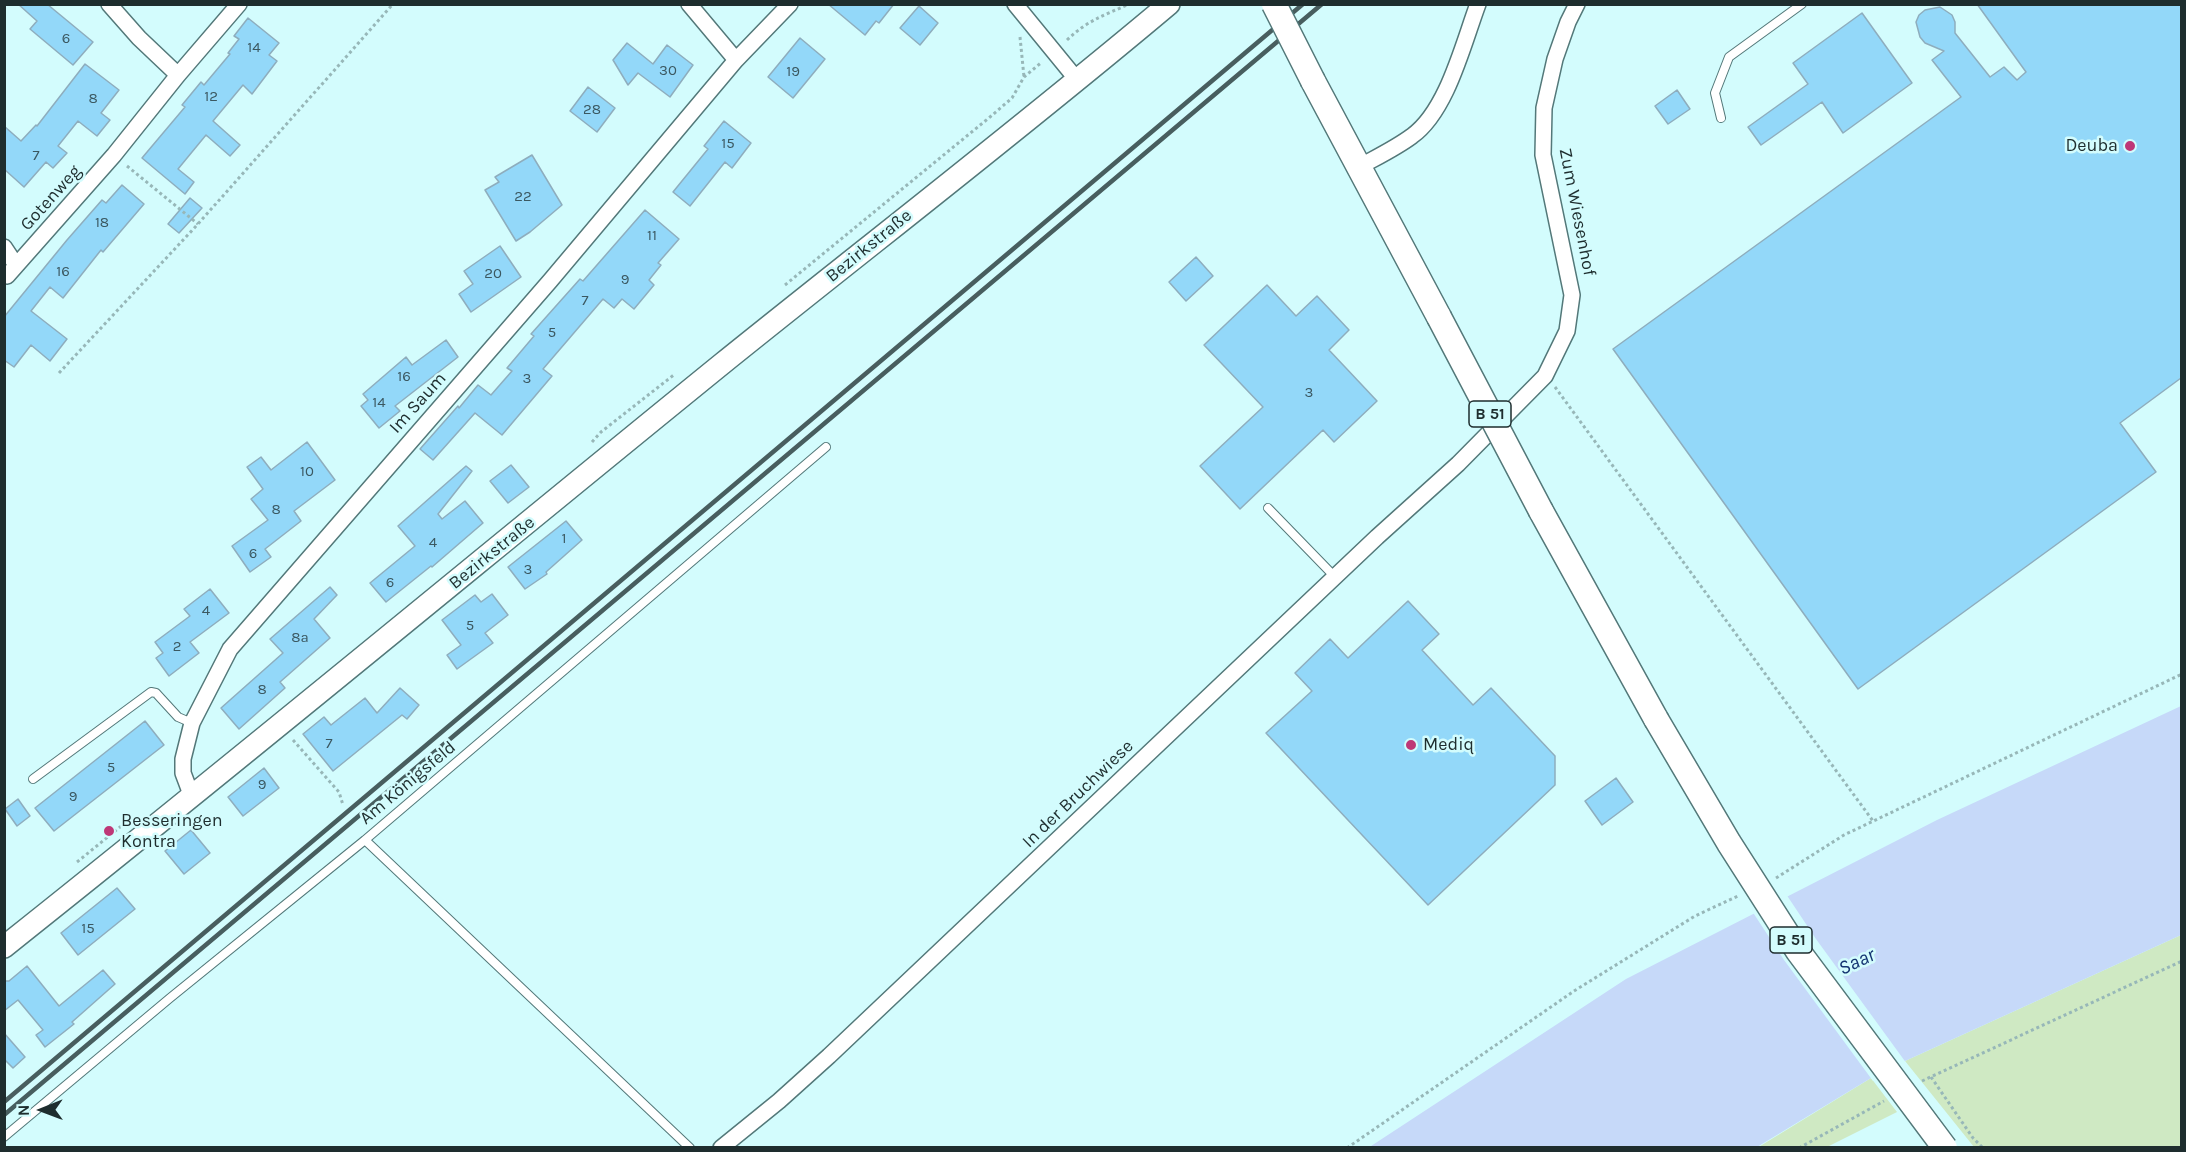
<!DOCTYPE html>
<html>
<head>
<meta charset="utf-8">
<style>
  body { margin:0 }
  #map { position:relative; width:2186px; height:1152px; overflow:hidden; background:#d3fcfd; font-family:Karla,sans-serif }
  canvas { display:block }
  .frame { position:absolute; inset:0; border:6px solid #1e2d2e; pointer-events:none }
  .north { position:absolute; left:12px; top:1080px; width:60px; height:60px; -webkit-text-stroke:4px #d3fcfd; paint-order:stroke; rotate:269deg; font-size:16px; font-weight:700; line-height:24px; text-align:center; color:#1e2d2e }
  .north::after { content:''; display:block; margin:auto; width:21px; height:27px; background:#1e2d2e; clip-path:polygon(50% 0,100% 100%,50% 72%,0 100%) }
</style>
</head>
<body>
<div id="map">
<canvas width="2186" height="1152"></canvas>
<div class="frame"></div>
<div class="north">N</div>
</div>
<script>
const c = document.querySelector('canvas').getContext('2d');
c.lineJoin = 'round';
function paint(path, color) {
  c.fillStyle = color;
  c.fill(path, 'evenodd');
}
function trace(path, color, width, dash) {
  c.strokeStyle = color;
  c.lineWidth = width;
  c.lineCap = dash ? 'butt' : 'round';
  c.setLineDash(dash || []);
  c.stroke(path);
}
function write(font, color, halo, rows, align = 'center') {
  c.font = font + ' Karla,sans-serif';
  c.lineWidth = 5;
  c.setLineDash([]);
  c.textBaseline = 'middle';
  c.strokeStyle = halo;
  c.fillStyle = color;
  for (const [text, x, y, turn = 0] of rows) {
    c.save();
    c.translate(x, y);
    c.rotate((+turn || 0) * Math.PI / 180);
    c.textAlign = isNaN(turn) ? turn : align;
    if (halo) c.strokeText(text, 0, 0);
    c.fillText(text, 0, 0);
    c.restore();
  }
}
const green = new Path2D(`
  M2181,935V1147H1974L1905,1061Z
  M1871,1078L1897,1112L1827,1147L1757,1148Z`);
const water = new Path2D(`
  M2181,706V935L1905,1061L1871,1078L1757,1147L1368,1148L1626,979L1937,820Z`);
const pier = new Path2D(`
  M1786,894L1816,939L1907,1064L1873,1081L1784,960L1752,911Z`);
const building = new Path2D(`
  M18,4H47L93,42L73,65L30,29L37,21Z
  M828,4H894L879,23L876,21L865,35Z
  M1977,4H2181V378L2120,423L2156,472L1858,689L1613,349L1961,97L1932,60L1944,51L1925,43L1920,37L1916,22L1919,15L1925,10L1940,7L1952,15L1955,22V33L1990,77L2004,67L2017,80L2026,72Z
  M919,6L938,23L920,45L900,28Z
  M1862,13L1912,83L1843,133L1822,102L1761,145L1748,127L1808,84L1793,63Z
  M248,18L279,43L269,55L277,61L252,94L243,85L213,121L240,145L230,156L206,135L178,169L194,182L185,194L142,158L185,107L182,105L201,82L204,85L230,54L228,53L239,39L234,36Z
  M800,38L825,59L793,98L768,77Z
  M627,43L653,64L667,45L693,65L670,97L638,73L628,85L613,60Z
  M85,64L119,90L101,113L110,120L97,136L78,121L58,146L67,153L53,168L46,162L24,187L4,169V126L21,141L36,125L37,126Z
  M588,87L615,108L597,132L570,111Z
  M1677,90L1690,109L1668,124L1655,106Z
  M724,121L751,143L732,168L725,162L690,206L673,192L708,149L704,146Z
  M532,155L562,205L530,232L516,241L485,190L499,182L495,177Z
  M122,185L144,204L103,252L101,250L63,298L50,287L31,311L67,339L50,361L31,345L14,367L4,360V317L67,240L102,200L106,203Z
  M190,198L202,208L179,233L168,224Z
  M645,210L679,239L658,263L661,265L649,280L654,285L634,309L622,299L614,308L603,299L543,369L552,376L502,435L475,413L433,460L420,449L458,406L459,408L478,385L491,395L512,371L507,368L534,336L531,334L580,279L583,281Z
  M500,246L521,277L471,312L459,294L473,284L464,271Z
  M1196,257L1213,276L1186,301L1169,282Z
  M1267,285L1296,316L1317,296L1349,330L1329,350L1377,401L1334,442L1323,430L1240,509L1200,466L1263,407L1204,345Z
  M446,340L458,357L395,406L400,411L379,428L361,406L368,400L363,394L406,357L412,365Z
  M307,442L335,480L294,511L301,521L265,549L271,557L250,572L232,546L268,520L251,499L263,489L247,467L261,457L271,470Z
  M511,465L529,487L508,503L490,481Z
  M466,466L472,471L438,514L442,519L465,501L483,523L432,567L431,566L386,602L370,583L415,546L398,526Z
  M566,521L582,540L546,572L547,574L525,589L508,567Z
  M330,587L337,595L314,619L330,638L280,682L285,688L239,729L221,708L283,653L270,639Z
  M210,589L229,613L190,642L199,653L169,676L156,658L163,653L155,642L190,616L184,609Z
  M492,594L508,615L485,633L493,643L457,669L447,655L461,645L442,620L475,595L481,602Z
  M1408,601L1439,634L1422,650L1473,705L1491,688L1555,756V785L1428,905L1266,733L1312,691L1295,673L1330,639L1348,658Z
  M400,688L419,705L407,719L402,715L333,771L303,734L324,717L331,725L365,698L377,713Z
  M145,721L164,745L54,831L35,808Z
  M264,768L279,788L243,816L228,797Z
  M1616,778L1633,802L1602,825L1585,801Z
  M18,799L30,816L17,826L5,809Z
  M191,830L210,853L184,874L165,851Z
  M117,888L135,909L78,955L61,933Z
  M27,966L59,1006L103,970L115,984L72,1022L74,1024L45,1047L36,1035L43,1030L18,1000L4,1011V981H9Z
  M4,1033L25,1057L13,1068L4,1059Z`);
const path = new Path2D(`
  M1020,37L1024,77
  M1067,40C1088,20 1103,16 1129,4
  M127,166L198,224
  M785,285L990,117L1012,98L1024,77L1042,62
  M59,373L198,224L393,4
  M1555,387L1873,821
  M592,442L601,432L675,374
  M293,740L339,792L343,805
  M77,862L125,823
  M1776,878L1844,835L2182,674
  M1931,1077L1973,1138L1983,1148
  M1922,1081L2182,961
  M1347,1148L1574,991L1695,916L1738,896
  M1799,1148L1884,1101`);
const lane = new Path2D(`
  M1721,118L1715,93L1729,57L1802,4
  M1268,508L1335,577
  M33,779L151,692L156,693L178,717L192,723
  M365,840L690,1148
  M4,1137L170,998L365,840L826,447`);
const street = new Path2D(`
  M109,4L139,38L178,75
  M689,4L736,60
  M1015,4L1078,81
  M1359,167C1377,157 1396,148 1412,136C1447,111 1463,44 1478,4
  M4,247L16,265
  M7,276L114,155L178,75L239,4
  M192,797L183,773V759L192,723L230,649L550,281L736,60L790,4
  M721,1148L779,1101L829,1056L1377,537L1458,464L1545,376L1567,331L1572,295L1543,155L1544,108L1555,59L1568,22L1577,4`);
const secondary = new Path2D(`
  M4,947C246,755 484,557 723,363C872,243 1023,127 1169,4`);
const primary = new Path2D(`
  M1313,81L1439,317
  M1541,511L1656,719`);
const rail = new Path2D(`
  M4,1102L1303,4
  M4,1115L1322,4`);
const primaryBridge = new Path2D(`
  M1274,4L1313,81
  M1439,317L1541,511
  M1656,719L1729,843L1798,951L1945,1148`);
const markers = [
  [2130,146,6,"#be3777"],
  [1411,745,6,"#be3777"],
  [109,831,6,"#be3777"]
];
const numberNames = [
  ["6",66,39],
  ["14",254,48],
  ["30",668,71],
  ["19",793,72],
  ["12",211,97],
  ["8",93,99],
  ["28",592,110],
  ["15",728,144],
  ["7",36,156],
  ["22",523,197],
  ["18",102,223],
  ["11",652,236],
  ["16",63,272],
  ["20",493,274],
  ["9",625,280],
  ["7",585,301],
  ["5",552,333],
  ["16",404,377],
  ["3",527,379],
  ["3",1309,393],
  ["14",379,403],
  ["10",307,472],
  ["8",276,510],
  ["1",564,539],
  ["4",433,543],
  ["6",253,554],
  ["3",528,570],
  ["6",390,583],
  ["4",206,611],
  ["5",470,626],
  ["8a",300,638],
  ["2",177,647],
  ["8",262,690],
  ["7",329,744],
  ["5",111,768],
  ["9",262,785],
  ["9",73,797],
  ["15",88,929]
];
const shields = [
  [1490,414,42],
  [1791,940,42]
];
const shieldNames = [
  ["B 51",1490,414],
  ["B 51",1791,940]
];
const poiNames = [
  ["Deuba",2118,146,"right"],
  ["Mediq",1423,745],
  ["Besseringen",121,821],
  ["Kontra",121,842]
];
const streetNames = [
  ["Gotenweg",51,198,-48],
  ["Zum Wiesenhof",1577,212,79],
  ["Bezirkstraße",869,246,-39],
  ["Im Saum",418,403,-48],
  ["Bezirkstraße",492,553,-39],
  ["Am Königsfeld",408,783,-40],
  ["In der Bruchwiese",1078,794,-44]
];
const waterNames = [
  ["Saar",1857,962,-25]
];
paint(green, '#cfe9c3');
paint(water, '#c6d9f9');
paint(pier, '#d3fcfd');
paint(building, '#93d8f9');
trace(building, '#8eadbd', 1.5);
trace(lane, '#537879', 10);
trace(street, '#537879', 18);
trace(secondary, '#537879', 24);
trace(primary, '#537879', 27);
trace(path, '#97b7b8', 3, [3, 3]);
trace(lane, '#fff', 8);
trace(street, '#fff', 15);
trace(secondary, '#fff', 21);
trace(primary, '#fff', 24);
trace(rail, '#485e5f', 4.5);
trace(primaryBridge, '#537879', 27, []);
trace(primaryBridge, '#fff', 24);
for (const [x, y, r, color] of markers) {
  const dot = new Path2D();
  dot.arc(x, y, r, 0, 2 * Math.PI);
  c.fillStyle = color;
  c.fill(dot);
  trace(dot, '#d3fcfd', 2);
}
write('15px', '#3b5861', null, numberNames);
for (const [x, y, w] of shields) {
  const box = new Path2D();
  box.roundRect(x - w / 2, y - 13, w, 26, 4.5);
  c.fillStyle = '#d3fcfd';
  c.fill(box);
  trace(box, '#1e2d2e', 1.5);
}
write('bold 16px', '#1e2d2e', null, shieldNames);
write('18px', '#1e2d2e', '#d3fcfd', poiNames, 'left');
write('18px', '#1e2d2e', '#d3fcfd', streetNames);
write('italic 20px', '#143572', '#d3fcfd', waterNames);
</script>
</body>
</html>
